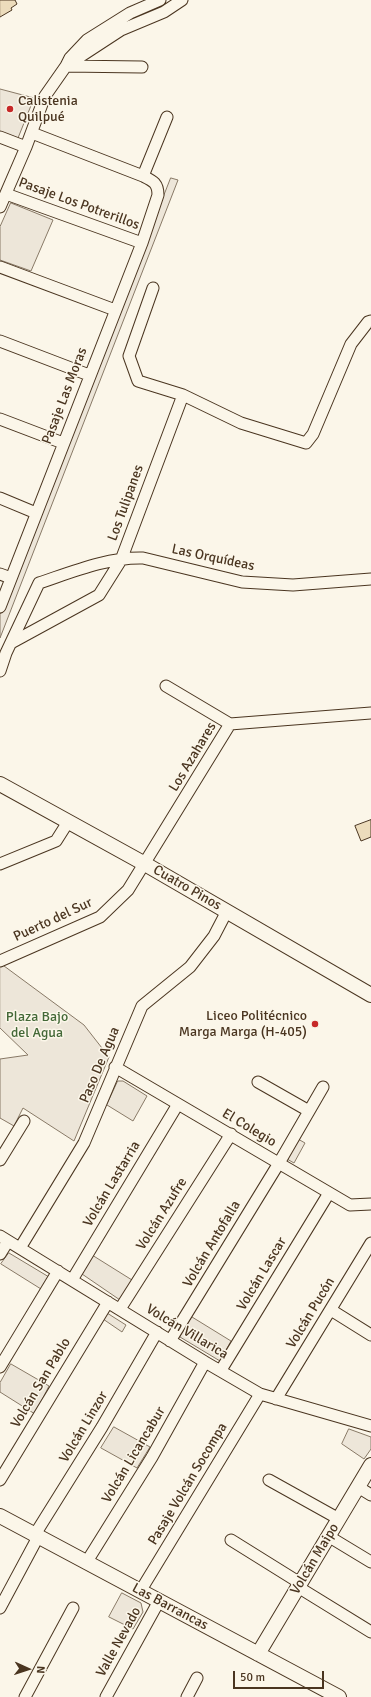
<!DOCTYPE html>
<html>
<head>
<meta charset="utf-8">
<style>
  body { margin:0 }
  #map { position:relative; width:371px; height:1697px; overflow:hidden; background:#fbf6e9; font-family:Signika,sans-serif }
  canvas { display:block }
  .north { position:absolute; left:8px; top:1649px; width:40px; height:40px; -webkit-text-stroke:3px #fbf6e9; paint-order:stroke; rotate:93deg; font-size:11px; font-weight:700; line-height:16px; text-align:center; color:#4a3520 }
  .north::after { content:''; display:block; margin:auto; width:14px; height:18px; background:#4a3520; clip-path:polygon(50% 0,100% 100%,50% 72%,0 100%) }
  .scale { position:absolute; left:233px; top:1671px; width:91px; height:18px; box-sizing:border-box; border:2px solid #4a3520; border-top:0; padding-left:5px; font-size:12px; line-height:14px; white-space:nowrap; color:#4a3520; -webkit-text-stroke:3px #fbf6e9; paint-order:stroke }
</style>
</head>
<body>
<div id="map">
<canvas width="371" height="1697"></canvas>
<div class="north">N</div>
<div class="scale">50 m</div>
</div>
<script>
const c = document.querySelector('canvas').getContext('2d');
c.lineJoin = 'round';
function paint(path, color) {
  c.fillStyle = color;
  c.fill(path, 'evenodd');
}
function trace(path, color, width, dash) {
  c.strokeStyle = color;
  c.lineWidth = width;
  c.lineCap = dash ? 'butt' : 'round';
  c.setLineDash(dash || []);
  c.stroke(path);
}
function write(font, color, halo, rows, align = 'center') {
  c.font = font + ' Signika,sans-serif';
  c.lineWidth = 3;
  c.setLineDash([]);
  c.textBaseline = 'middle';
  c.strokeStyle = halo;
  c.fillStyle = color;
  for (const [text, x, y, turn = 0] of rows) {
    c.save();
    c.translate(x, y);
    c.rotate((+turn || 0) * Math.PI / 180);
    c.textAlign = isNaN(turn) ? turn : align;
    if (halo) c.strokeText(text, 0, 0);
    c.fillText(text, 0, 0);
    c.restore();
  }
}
const green = new Path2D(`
  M0,89L34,98L18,138L0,133Z
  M171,178L178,180L0,638V615Z
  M11,203L53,220L31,271L0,260V227Z
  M0,963L84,1025L109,1057L74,1141L23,1108L14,1126L0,1118V1059L28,1055L0,1028Z
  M118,1081H123L147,1096L133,1121L107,1105Z
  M298,1139L305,1143L294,1163L287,1159Z
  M9,1253L49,1277L41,1289L1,1264Z
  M92,1255L132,1280L120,1300L82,1274Z
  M107,1313L126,1325L122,1332L103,1319Z
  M192,1317L231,1341L220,1361L180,1337Z
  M11,1364L49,1386L35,1414L0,1392V1383Z
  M114,1427L150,1447L137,1468L101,1448Z
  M349,1429L371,1437V1449L364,1459L342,1444Z
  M122,1593L141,1603L143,1612L133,1629L109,1617Z`);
const building = new Path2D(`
  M0,0H15L17,4L11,8L12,10L0,17Z
  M371,820V837L361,841L355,826Z`);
const minor = new Path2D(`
  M72,62L121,30L164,12L182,0
  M66,66L142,67
  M0,137L26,147
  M143,176L167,117
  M6,194L142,243
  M0,207L26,147L45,96L66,66L70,58L87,40L130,13L160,0
  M0,267L115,310
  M153,288L129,356L138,381L183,395L241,423L306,443L313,434L351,344L368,322L371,321
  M0,341L89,375
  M0,419L63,443
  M0,498L36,513
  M0,574L11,578
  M0,607L142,243L158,195C158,183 153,181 143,176L32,133
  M11,643L99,595L121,560L183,395
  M0,671L6,653L39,583C72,572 108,557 143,558L242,582L293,585L371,579
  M166,686L230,724
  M230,724L371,713
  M0,864L56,841L68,822
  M0,961L100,917L128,890L230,724
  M115,1067L350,1205L371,1204
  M258,1082L309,1111
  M0,1160L24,1121
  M0,1236L205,1362L260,1394L371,1426
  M20,1248L84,1143L142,1006L190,967L214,936L227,911
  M0,1254L8,1241
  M72,1280L178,1104
  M120,1309L231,1134
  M331,1310L371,1335
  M170,1341L279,1163L323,1087
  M0,1367L58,1271
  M221,1370L329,1193
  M276,1399L371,1243
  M0,1480L108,1302
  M269,1480L339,1519
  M358,1487L371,1495
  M34,1536L102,1427L157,1332
  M328,1536L371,1562
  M231,1540L300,1583
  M86,1563L152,1457L205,1362
  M298,1587L371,1632
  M141,1590L260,1394
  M0,1608L38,1537
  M25,1697L73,1608
  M106,1697L159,1601
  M187,1697L197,1678`);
const tertiary = new Path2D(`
  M0,784L145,864L371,995
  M0,1516L339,1697
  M258,1654L371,1465`);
const markers = [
  [10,109,4,"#c62828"],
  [315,1024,4,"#c62828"]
];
const poiNames = [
  ["Calistenia",18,101],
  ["Quilpué",18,117],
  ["Liceo Politécnico",307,1016,"right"],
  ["Marga Marga (H-405)",307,1032,"right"]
];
const streetNames = [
  ["Pasaje Los Potrerillos",79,204,20],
  ["Pasaje Las Moras",65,396,-69],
  ["Los Tulipanes",126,503,-70],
  ["Las Orquídeas",213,558,12],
  ["Los Azahares",193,757,-59],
  ["Cuatro Pinos",187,888,30],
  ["Puerto del Sur",53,920,-25],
  ["Paso De Agua",100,1065,-67],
  ["El Colegio",249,1128,31],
  ["Volcán Lastarria",112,1184,-59],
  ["Volcán Azufre",162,1214,-58],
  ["Volcán Antofalla",212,1244,-59],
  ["Volcán Lascar",262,1274,-59],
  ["Volcán Pucón",311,1313,-59],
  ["Volcán Villarica",187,1332,31],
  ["Volcán San Pablo",41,1383,-59],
  ["Volcán Linzor",84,1427,-59],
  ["Volcán Licancabur",134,1455,-59],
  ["Pasaje Volcán Socompa",188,1484,-59],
  ["Volcán Maipo",315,1559,-59],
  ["Las Barrancas",170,1607,28],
  ["Valle Nevado",119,1642,-61]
];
const parkNames = [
  ["Plaza Bajo",37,1017],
  ["del Agua",37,1033]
];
paint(green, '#ede6d9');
trace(green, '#887966', 1);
paint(building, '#ecdcbc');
trace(building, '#4a3520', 1);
trace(minor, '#4a3520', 13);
trace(tertiary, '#4a3520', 16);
trace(minor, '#fbf6e9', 11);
trace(tertiary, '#fbf6e9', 14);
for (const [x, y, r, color] of markers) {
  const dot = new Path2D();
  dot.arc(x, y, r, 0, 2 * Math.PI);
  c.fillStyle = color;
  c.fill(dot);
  trace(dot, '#fbf6e9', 1.5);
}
write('14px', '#4a3520', '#fbf6e9', poiNames, 'left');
write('14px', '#4a3520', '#fbf6e9', streetNames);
write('14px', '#436837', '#fbf6e9', parkNames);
</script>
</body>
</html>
